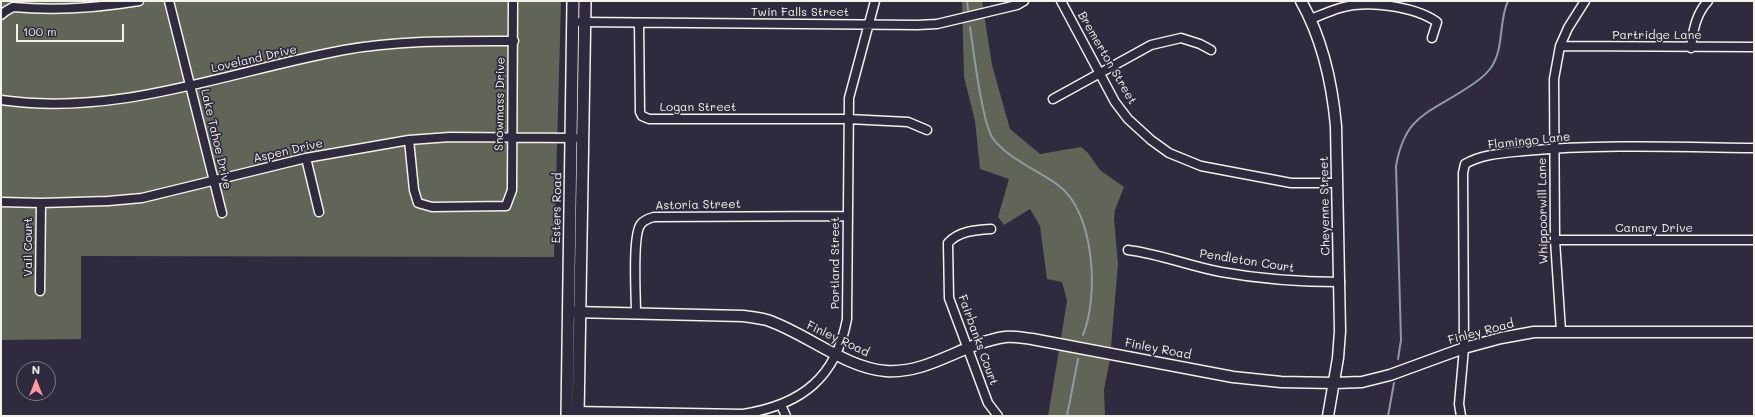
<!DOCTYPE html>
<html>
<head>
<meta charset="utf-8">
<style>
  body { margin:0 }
  #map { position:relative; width:1755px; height:417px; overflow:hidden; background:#2f2a3d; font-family:Mali,sans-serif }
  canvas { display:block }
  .frame { position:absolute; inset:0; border:2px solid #f4f1e8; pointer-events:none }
  .north { position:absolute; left:16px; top:361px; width:40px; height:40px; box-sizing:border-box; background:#2f2a3d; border:1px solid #7e7a81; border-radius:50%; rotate:0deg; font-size:11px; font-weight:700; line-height:16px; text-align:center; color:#f4f1e8 }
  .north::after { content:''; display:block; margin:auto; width:14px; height:18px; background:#ff9aa2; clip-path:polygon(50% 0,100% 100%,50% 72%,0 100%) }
  .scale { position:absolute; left:16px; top:24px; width:108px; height:18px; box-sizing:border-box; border:2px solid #f4f1e8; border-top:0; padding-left:5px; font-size:12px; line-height:14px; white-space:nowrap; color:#f4f1e8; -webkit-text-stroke:3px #2f2a3d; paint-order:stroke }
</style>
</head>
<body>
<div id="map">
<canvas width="1755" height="417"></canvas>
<div class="frame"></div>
<div class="north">N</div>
<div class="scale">100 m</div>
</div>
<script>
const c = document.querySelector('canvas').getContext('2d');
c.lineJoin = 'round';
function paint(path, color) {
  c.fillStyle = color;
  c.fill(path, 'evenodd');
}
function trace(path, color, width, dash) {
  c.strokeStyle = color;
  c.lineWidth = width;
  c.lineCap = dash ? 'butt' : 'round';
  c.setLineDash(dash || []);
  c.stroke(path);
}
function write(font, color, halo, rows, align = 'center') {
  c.font = font + ' Mali,sans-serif';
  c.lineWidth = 3.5;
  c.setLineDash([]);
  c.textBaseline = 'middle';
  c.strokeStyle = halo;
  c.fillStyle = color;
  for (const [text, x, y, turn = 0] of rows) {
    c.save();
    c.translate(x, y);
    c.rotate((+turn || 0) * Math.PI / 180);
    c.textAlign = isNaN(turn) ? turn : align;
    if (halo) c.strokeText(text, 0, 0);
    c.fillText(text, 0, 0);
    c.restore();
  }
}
const green = new Path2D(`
  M1,1H561L554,257L81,256V339L1,340Z
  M962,1H982L992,65L1010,129L1040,154L1081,147L1088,153L1100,170L1124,187L1115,210L1114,218L1118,264L1111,347L1061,338L1067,301L1062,282L1047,279L1040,226L1030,209L1004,225L998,217L1009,179L980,169L975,121L964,77Z
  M1059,350L1110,359L1104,390L1105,416H1048Z`);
const stream = new Path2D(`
  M967,1L968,10
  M970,27C974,54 977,81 983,108C985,117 987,128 992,137C1005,157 1039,171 1058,185C1095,212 1099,296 1083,335
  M1398,359L1401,340L1396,166C1405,115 1428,114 1467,88C1475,83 1484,77 1490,69C1505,49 1498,22 1508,1
  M1067,416L1078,359
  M1388,416L1394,383`);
const minor = new Path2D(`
  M169,1L222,213
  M1061,1L1115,102L1128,119L1151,140L1169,153L1201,166L1291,183H1337
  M1,15L6,11L13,7C56,11 97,8 139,1
  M1311,19C1321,15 1330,11 1340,8C1368,0 1414,6 1437,22L1432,38
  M580,22L917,25L937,24L1017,5L1024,1
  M639,23L640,112L642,116L649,119H848L908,122L927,130
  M1560,46L1754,47
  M1691,48C1693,30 1696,14 1708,1
  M1053,99L1151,45L1181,38L1200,44L1211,50
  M1,100C120,117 229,71 344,50C400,40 457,41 514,41
  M409,140L414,190L418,203L432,207L506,206L512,190L513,1
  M306,158L319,212
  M1,202L41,203L108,201L142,198L306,158L409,140L450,137L575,138
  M991,229C975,230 959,231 948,243L949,298L988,403L998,416
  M1555,240H1754
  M1128,250C1160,254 1189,266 1221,272C1260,279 1299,282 1340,282
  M40,291L41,203
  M636,313C636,297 632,234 641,224C644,220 650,218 654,217L847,216
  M1561,331L1555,240L1554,79L1560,46L1568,28L1585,1
  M781,405L786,416
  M573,411L743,414C801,405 836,378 847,319L849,98L875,1
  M1461,416L1459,404L1464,348L1463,173L1465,164C1482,154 1504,153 1524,151C1600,144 1678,147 1754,148`);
const tertiary = new Path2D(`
  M1301,1C1323,40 1332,82 1336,126L1340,331L1338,358L1328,416
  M573,312L743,316C751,317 759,318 767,320C806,333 845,368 886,371C929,374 963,343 1005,337C1013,336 1023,338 1032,339L1233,377L1281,382L1334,383L1362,382L1390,375L1464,348L1501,338L1534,332H1754`);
const secondary = new Path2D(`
  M567,416L573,1
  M578,416L585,1`);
const streetNames = [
  ["Twin Falls Street",800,12],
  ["Partridge Lane",1657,35],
  ["Bremerton Street",1107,58,60],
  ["Loveland Drive",254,59,-13],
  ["Snowmass Drive",500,104,-89],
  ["Logan Street",698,107],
  ["Lake Tahoe Drive",216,139,77],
  ["Flamingo Lane",1529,141,-6],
  ["Aspen Drive",288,151,-13],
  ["Astoria Street",698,205,-1],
  ["Cheyenne Street",1325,206,-91],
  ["Esters Road",557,208,-89],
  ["Whippoorwill Lane",1543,211,-91],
  ["Canary Drive",1654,228],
  ["Vail Court",28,247,-90],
  ["Pendleton Court",1247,261,9],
  ["Portland Street",835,263,-90],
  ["Finley Road",1481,332,-15],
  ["Finley Road",838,339,25],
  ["Fairbanks Court",978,340,70],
  ["Finley Road",1158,349,11]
];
paint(green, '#606558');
trace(stream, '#8e9ba3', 2);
trace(minor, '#f4f1e8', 11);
trace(tertiary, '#f4f1e8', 13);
trace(secondary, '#f4f1e8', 14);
trace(minor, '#2f2a3d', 8);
trace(tertiary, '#2f2a3d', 10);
trace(secondary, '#2f2a3d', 11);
write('12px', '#f4f1e8', '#2f2a3d', streetNames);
</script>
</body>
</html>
